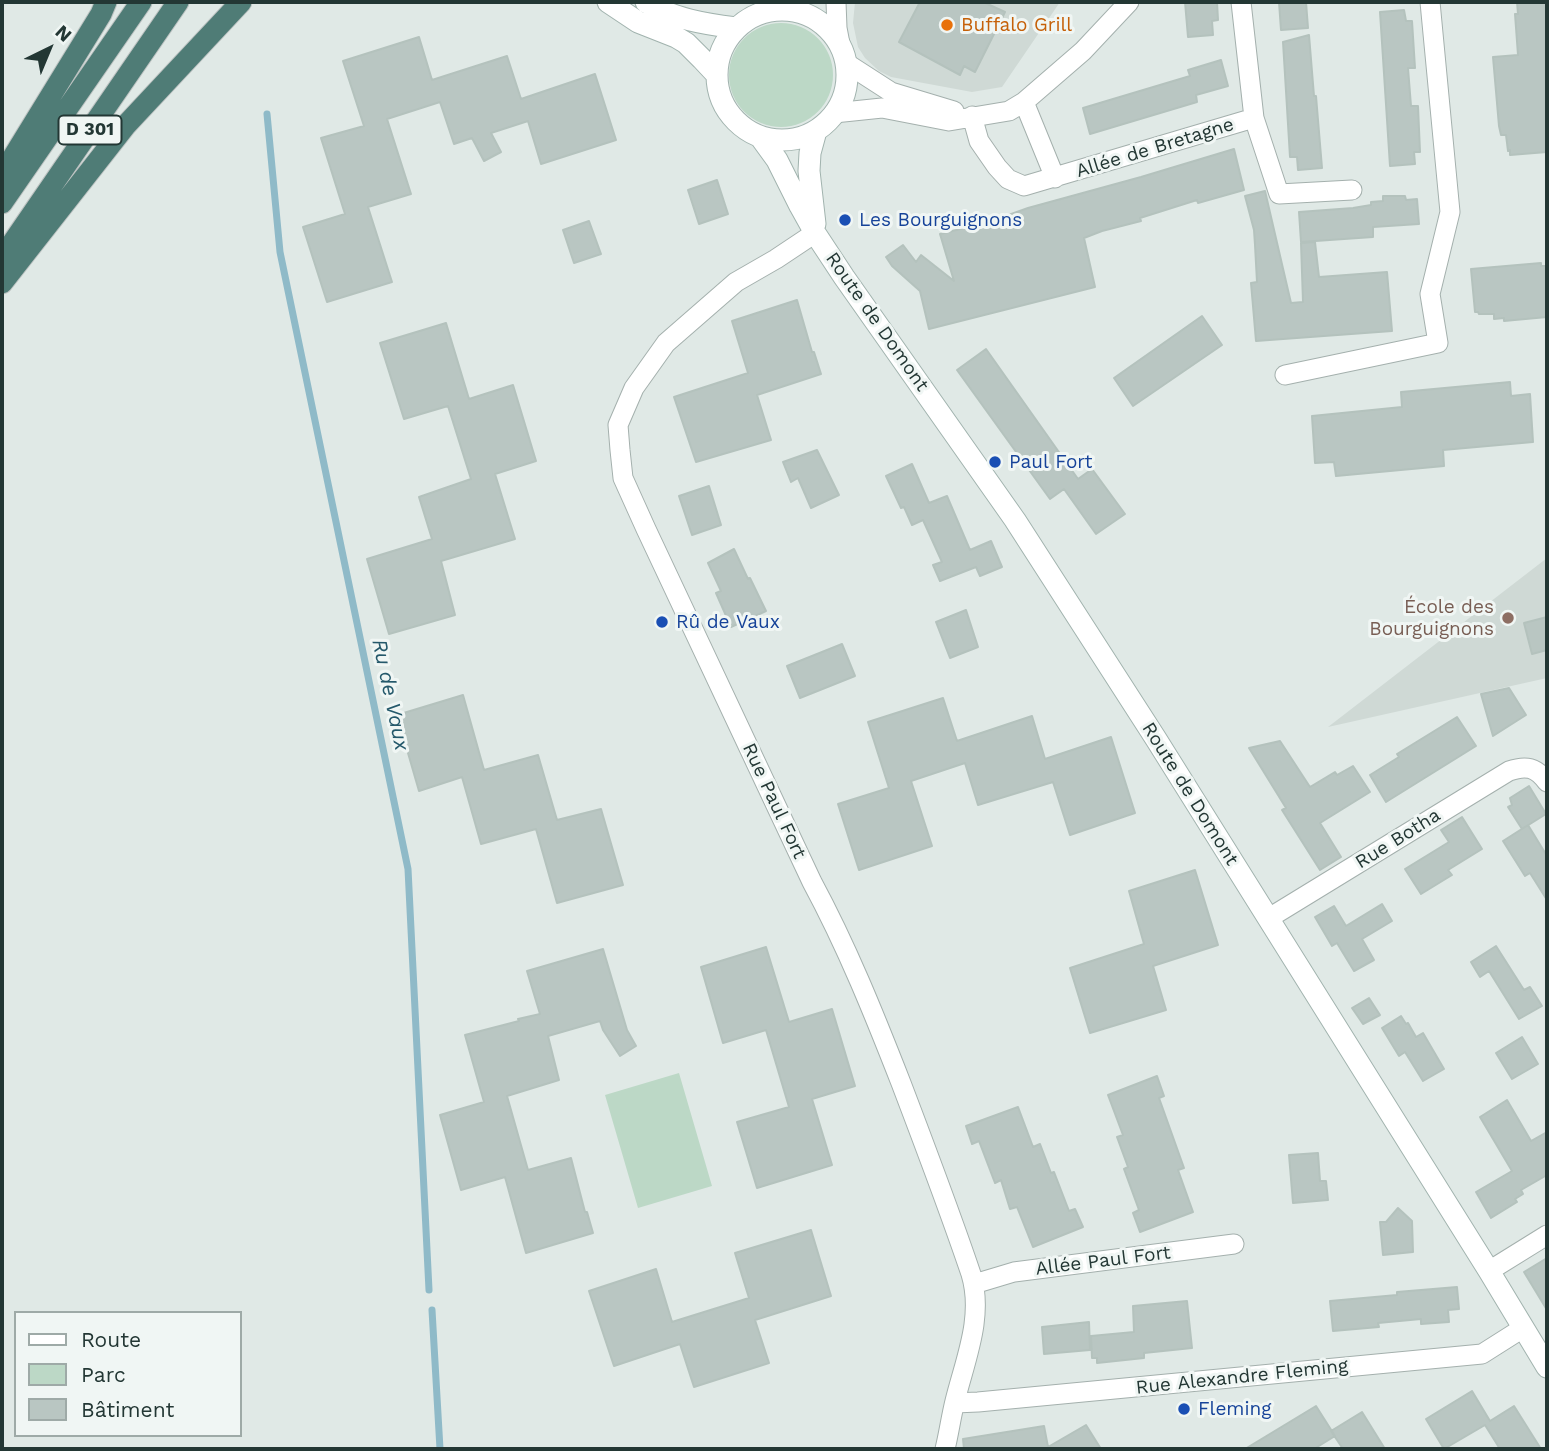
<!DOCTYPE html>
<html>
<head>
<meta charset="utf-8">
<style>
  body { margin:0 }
  #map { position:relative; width:1549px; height:1451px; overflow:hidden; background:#e0e9e6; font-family:"Work Sans",sans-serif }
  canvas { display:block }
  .frame { position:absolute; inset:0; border:4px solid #233734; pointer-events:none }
  .legend { position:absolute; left:14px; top:1311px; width:228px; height:126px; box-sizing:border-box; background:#f0f6f4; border:2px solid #9eaaa7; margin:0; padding:9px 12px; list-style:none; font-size:21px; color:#233734 }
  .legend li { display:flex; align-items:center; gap:14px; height:35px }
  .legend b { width:35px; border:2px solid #9eaaa7 }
  .north { position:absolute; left:14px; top:14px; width:70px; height:70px; -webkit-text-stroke:5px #f0f6f4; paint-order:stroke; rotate:43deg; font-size:19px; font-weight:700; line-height:28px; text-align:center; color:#233734 }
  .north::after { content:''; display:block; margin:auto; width:24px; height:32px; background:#233734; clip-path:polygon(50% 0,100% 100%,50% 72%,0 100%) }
</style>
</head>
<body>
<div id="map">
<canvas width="1549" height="1451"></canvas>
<div class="frame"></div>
<ul class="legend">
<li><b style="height:9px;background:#fff"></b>Route</li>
<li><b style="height:19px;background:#bcd8c6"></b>Parc</li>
<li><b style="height:19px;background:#b9c6c2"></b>Bâtiment</li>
</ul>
<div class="north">N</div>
</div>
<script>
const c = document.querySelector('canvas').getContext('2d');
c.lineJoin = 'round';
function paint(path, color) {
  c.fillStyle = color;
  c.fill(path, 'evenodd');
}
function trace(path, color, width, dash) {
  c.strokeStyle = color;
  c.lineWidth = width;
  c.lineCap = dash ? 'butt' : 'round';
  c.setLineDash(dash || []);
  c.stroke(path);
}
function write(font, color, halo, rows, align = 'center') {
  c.font = font + ' "Work Sans",sans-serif';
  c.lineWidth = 6;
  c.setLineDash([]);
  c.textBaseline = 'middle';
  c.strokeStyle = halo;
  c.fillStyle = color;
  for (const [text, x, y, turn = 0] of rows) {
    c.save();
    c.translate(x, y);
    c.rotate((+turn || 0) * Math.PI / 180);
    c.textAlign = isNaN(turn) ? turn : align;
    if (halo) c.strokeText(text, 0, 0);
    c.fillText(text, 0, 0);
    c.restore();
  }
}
const built = new Path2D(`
  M855,2H1060L1002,87L972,92L891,77L879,71L865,58L858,47L853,23Z
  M1547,558V678L1328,727Z`);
const green = new Path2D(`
  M729 75a52 52 0 1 1 104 0a52 52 0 1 1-104 0Z
  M679,1073L712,1186L638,1208L605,1095Z`);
const stream = new Path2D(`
  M267,114L280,252L408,869L429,1290
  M432,1310L440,1449`);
const building = new Path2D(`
  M920,2H983L1005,12L975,72L964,66L960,75L899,42Z
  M1185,2H1217L1218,20L1212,21L1213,35L1188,37Z
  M1279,2H1306L1308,28L1281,30Z
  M1517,2H1547V152L1510,155V150L1508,151L1506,135H1501L1499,126L1493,57L1518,55L1515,14H1518Z
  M1404,10L1406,21H1412L1415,68H1408L1411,106H1418L1420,152H1414L1415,164L1390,166L1380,12Z
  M1309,35L1314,96H1316L1322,168L1298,170L1297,157H1290L1283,42Z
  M419,37L432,80L507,56L521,99L595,74L616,140L541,164L528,121L491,133L501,152L484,161L472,138L454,144L440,102L387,119L411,194L368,207L392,282L327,302L303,227L345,214L321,138L364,126L343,61Z
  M1221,60L1228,86L1196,95L1197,102L1090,134L1083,108L1190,76L1188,70Z
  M1234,149L1244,190L1198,203L1197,200L1140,218L1141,221L1102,231L1084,238L1095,287L929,329L920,291L892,266L886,257L903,245L916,262L921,255L954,281L940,234L989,222L1028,208L1141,177Z
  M717,180L728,214L699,224L688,190Z
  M1265,191L1291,303L1303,302L1301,243L1315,242L1319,277L1387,272L1392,331L1256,341L1251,283L1257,282L1255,245L1254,230L1245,196Z
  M1383,196H1405L1406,200L1417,199L1419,224L1373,227V237L1301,242L1299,212L1353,208L1371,205V202L1383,201Z
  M589,221L601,254L574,263L563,230Z
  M1541,263V266H1547V317L1504,321V318L1494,319V314H1479L1478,312H1475L1471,269Z
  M797,300L812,352H814L821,374L757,395L771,440L696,462L674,397L748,373L732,321Z
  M1202,316L1222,345L1133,406L1114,378Z
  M446,323L469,399L513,385L536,461L495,474L515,539L441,561L455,615L389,634L367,559L432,539L419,497L471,479L448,406L404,419L380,343Z
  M986,349L1078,479L1092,469L1125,514L1096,534L1064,489L1050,499L957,370Z
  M1510,382L1511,396L1530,394L1533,442L1443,450L1444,466L1336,476L1334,462L1315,463L1312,416L1402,407L1401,392Z
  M817,450L839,495L811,508L798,478L791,482L783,462Z
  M912,464L929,503L947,496L970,550L991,541L1002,567L980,576L976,567L940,581L933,565L942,562L923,520L912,525L904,507L901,508L886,476Z
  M709,486L721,525L692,535L679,496Z
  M734,549L748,579L750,578L766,611L731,627L716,593L721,591L708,563Z
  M966,610L978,647L950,658L936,622Z
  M1547,617V650L1532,654L1524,623Z
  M842,644L855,676L800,698L787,666Z
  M1509,688L1526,715L1493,736L1481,694Z
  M463,695L484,770L538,755L557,820L601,809L623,885L557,903L536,829L481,844L462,777L419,791L397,715Z
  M943,698L957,741L1032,716L1045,759L1111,737L1135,813L1070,835L1053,782L978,805L965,763L911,781L932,846L859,870L838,804L889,788L868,722Z
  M1457,717L1476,746L1386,802L1370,775L1399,757L1397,754Z
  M1280,741L1310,787L1335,772L1337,775L1353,766L1370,792L1320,823L1341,857L1320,870L1282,810L1286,808L1249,748Z
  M1529,786L1546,814L1522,829L1508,807L1512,805L1510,798Z
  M1462,817L1482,849L1448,870L1452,875L1421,894L1405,869L1449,842L1441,830Z
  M1528,825L1547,856V900L1530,873L1525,876L1503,841Z
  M1195,870L1218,945L1153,966L1166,1010L1090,1033L1070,968L1144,944L1129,891Z
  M1382,904L1392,921L1362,939L1374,960L1354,971L1337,943L1332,946L1315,917L1334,906L1346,926Z
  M1496,946L1524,990L1530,987L1542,1006L1519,1019L1489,971L1480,977L1471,962Z
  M766,947L789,1022L832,1009L855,1086L812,1099L832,1165L757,1188L737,1122L789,1107L766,1030L723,1043L701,967Z
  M603,949L627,1030L636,1046L620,1056L603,1030L600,1021L548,1036L559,1080L507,1096L528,1170L571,1158L585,1212H587L593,1233L526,1253L505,1177L461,1190L440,1115L484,1102L465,1035L519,1021L518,1019L540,1014L527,971Z
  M1369,998L1380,1015L1363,1024L1352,1008Z
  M1401,1016L1406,1024L1408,1023L1416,1037L1423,1033L1444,1069L1423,1081L1405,1052L1399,1056L1382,1028Z
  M1522,1037L1538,1064L1512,1079L1496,1053Z
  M1157,1076L1164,1096L1159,1098L1184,1168L1178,1170L1193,1212L1140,1232L1133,1213L1139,1210L1124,1169L1128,1167L1117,1137L1123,1135L1108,1095Z
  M1507,1100L1531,1141L1547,1132V1175L1521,1190L1523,1194L1515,1199L1517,1202L1491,1218L1476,1192L1512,1171L1480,1117Z
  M1018,1107L1033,1147L1040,1144L1051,1173L1054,1172L1069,1211L1075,1209L1083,1227L1033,1247L1017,1207L1010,1209L1001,1180L995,1183L979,1141L972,1144L966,1126Z
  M1318,1153L1320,1181H1326L1328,1200L1293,1203L1289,1155Z
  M1398,1208L1412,1221L1413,1252L1383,1255L1380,1222H1386Z
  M811,1230L831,1296L755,1320L769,1363L694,1387L680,1344L614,1366L589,1291L656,1269L672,1322L749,1298L735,1253Z
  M1547,1258V1310L1524,1272Z
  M1457,1287L1459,1309L1448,1310L1449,1322L1421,1324V1319L1378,1323L1379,1327L1333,1331L1330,1301L1397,1295V1292Z
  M1187,1301L1192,1348L1144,1353V1358L1097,1363V1358H1092L1091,1336L1134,1332L1133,1306Z
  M1089,1322L1090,1350L1044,1354L1042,1327Z
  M1472,1391L1490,1421L1514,1406L1541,1449H1500L1485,1425L1444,1449L1426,1419Z
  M1316,1406L1335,1436L1314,1449H1245Z
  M1362,1412L1385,1449H1343L1331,1431Z
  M1086,1425L1101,1449H964L963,1439L1044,1426L1048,1447Z`);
const minor = new Path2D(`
  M836,2L837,28L841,49
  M782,10L792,2
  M846,63L891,92L954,111
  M1024,102L1055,178
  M834,113L882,108L949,121L1009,111L1024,102L1083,51L1129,2
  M972,116L979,141L997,167L1008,179L1024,186L1254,118L1241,2
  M1254,118L1279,194L1352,190
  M815,233L776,259L736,282L666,343L634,388L618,425L620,450L623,478L646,529L812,882C847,947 874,1014 901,1083C925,1146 949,1209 971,1274C984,1317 965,1360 955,1401C951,1417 949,1433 945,1449
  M1285,375L1438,343L1430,294L1450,212L1430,2
  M1269,918L1509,771C1526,765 1536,767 1547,782
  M1489,1271L1547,1235
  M974,1284L1014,1272L1234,1244
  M955,1403L978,1402L1482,1354L1523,1328`);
const secondary = new Path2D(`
  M608,2L638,22L676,37L686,43L702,59L716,74
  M646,2C673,19 705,24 736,28
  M717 75a65 65 0 1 1 130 0a65 65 0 1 1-130 0Z
  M761,138L777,160L800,206L815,233L844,277L1015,520L1156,739L1489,1271L1547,1367
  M815,224L809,171L810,153L816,131`);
const trunk = new Path2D(`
  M2,175L101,14L106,2
  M2,203L141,2
  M2,258L178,2
  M2,283L126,125L241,2`);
const markers = [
  [947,25,7,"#e8710a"],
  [845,220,7,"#1a4fb4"],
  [995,462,7,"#1a4fb4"],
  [1508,618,7,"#8d6e63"],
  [662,622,7,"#1a4fb4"],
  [1184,1409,7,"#1a4fb4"]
];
const shields = [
  [90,130,63]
];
const shieldNames = [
  ["D 301",90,130]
];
const foodNames = [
  ["Buffalo Grill",961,25]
];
const streetNames = [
  ["Allée de Bretagne",1155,148,-17],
  ["Route de Domont",877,322,55],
  ["Route de Domont",1190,794,58],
  ["Rue Paul Fort",774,801,65],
  ["Rue Botha",1398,839,-32],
  ["Allée Paul Fort",1103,1261,-7],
  ["Rue Alexandre Fleming",1242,1377,-6]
];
const transitNames = [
  ["Les Bourguignons",859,220],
  ["Paul Fort",1009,462],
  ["Rû de Vaux",676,622],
  ["Fleming",1198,1409]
];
const educationNames = [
  ["École des",1494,607],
  ["Bourguignons",1494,629]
];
const waterNames = [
  ["Ru de Vaux",390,695,78]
];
paint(built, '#cfd9d5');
paint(green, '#bcd8c6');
trace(stream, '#8fbac8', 7);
paint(building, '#b9c6c2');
trace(building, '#b4c2bd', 2);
trace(minor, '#a4b0ad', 21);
trace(secondary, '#a1b3ae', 23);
trace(trunk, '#bdc3c2', 23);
trace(minor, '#fff', 19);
trace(secondary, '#fff', 21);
trace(trunk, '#4f7c76', 21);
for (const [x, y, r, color] of markers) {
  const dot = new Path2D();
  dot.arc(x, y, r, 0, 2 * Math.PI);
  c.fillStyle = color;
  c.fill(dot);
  trace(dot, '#f0f6f4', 2.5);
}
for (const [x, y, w] of shields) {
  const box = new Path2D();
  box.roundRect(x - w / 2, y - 14.5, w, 29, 5);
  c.fillStyle = '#f0f6f4';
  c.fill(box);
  trace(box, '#233734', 2);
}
write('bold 18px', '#233734', null, shieldNames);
write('19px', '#c56008', '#f0f6f4', foodNames, 'left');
write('19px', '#233734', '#f0f6f4', streetNames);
write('19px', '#164399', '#f0f6f4', transitNames, 'left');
write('19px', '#785e54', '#f0f6f4', educationNames, 'right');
write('italic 21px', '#25596b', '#f0f6f4', waterNames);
</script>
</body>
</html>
